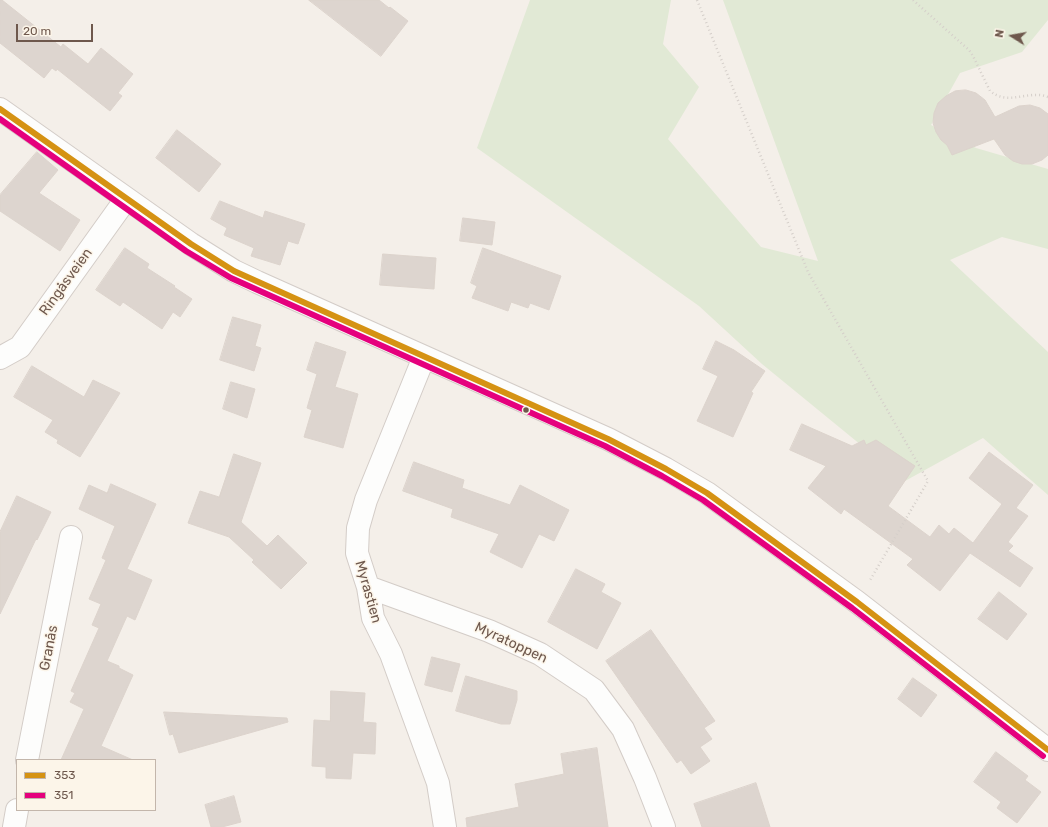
<!DOCTYPE html>
<html>
<head>
<meta charset="utf-8">
<style>
  body { margin:0 }
  #map { position:relative; width:1048px; height:827px; overflow:hidden; background:#f4efe9; font-family:Rubik,sans-serif }
  canvas { display:block }
  .legend { position:absolute; left:16px; top:759px; width:140px; height:52px; box-sizing:border-box; background:#fcf5e9; border:1px solid #c3b6ab; margin:0; padding:5px 7px; list-style:none; font-size:12px; color:#6e584d }
  .legend li { display:flex; align-items:center; gap:8px; height:20px }
  .legend b { width:20px; border:1px solid #c3b6ab }
  .north { position:absolute; left:992px; top:16px; width:40px; height:40px; -webkit-text-stroke:3px #fcf5e9; paint-order:stroke; rotate:281deg; font-size:11px; font-weight:700; line-height:16px; text-align:center; color:#6e584d }
  .north::after { content:''; display:block; margin:auto; width:14px; height:18px; background:#6e584d; clip-path:polygon(50% 0,100% 100%,50% 72%,0 100%) }
  .scale { position:absolute; left:16px; top:24px; width:77px; height:18px; box-sizing:border-box; border:2px solid #6e584d; border-top:0; padding-left:5px; font-size:12px; line-height:14px; white-space:nowrap; color:#6e584d; -webkit-text-stroke:3px #fcf5e9; paint-order:stroke }
</style>
</head>
<body>
<div id="map">
<canvas width="1048" height="827"></canvas>
<ul class="legend">
<li><b style="height:5px;background:#d59213"></b>353</li>
<li><b style="height:5px;background:#e5007d"></b>351</li>
</ul>
<div class="north">N</div>
<div class="scale">20 m</div>
</div>
<script>
const c = document.querySelector('canvas').getContext('2d');
c.lineJoin = 'round';
function paint(path, color) {
  c.fillStyle = color;
  c.fill(path, 'evenodd');
}
function trace(path, color, width, dash) {
  c.strokeStyle = color;
  c.lineWidth = width;
  c.lineCap = dash ? 'butt' : 'round';
  c.setLineDash(dash || []);
  c.stroke(path);
}
function write(font, color, halo, rows, align = 'center') {
  c.font = font + ' Rubik,sans-serif';
  c.lineWidth = 3;
  c.setLineDash([]);
  c.textBaseline = 'middle';
  c.strokeStyle = halo;
  c.fillStyle = color;
  for (const [text, x, y, turn = 0] of rows) {
    c.save();
    c.translate(x, y);
    c.rotate((+turn || 0) * Math.PI / 180);
    c.textAlign = isNaN(turn) ? turn : align;
    if (halo) c.strokeText(text, 0, 0);
    c.fillText(text, 0, 0);
    c.restore();
  }
}
const green = new Path2D(`
  M530,0H671L663,44L699,87L668,139L761,247L818,261L723,0H1048V20L1022,52L960,73L931,125L976,148L1048,169V249L1002,237L950,260L1048,352V495L983,438L905,481L762,364L699,306L477,148Z`);
const building = new Path2D(`
  M0,0H2L61,47L63,44L88,64L101,48L133,74L118,93L122,96L110,111L57,69L56,71L52,68L44,78L0,43Z
  M309,0H379L389,8L390,7L408,21L381,56Z
  M966,90L976,93L985,100L995,117L1019,106L1030,105L1040,108L1048,114V155L1042,160L1032,164H1022L1013,161L1005,155L994,139L952,155L947,145L941,140L936,132L933,123L934,113L938,103L946,96L955,91Z
  M177,130L221,164L199,192L156,158Z
  M37,152L58,170L39,193L80,220L60,251L0,211V195Z
  M220,201L263,218L265,211L305,224L298,244L288,241L280,265L251,256L254,248L224,235L227,228L211,219Z
  M463,218L495,222L492,245L460,241Z
  M125,248L149,264L147,268L175,286L174,287L192,299L180,317L173,312L162,329L123,302L120,306L96,290Z
  M483,248L561,276L549,310L530,303L528,308L511,302L508,311L472,298L477,286L471,283Z
  M383,254L436,258L434,289L380,285Z
  M233,317L261,325L255,346L261,348L254,371L220,360Z
  M716,341L734,350L765,371L751,392L753,393L733,437L697,421L718,376L703,369Z
  M316,342L346,352L335,387L358,394L343,448L304,437L312,410L307,408L317,374L307,370Z
  M32,366L84,397L93,380L120,393L80,457L57,443L58,440L45,432L53,420L14,397Z
  M231,382L255,389L247,418L223,409Z
  M802,424L852,446L864,440L866,445L876,440L915,466L888,506L930,537L939,525L949,534L954,528L973,543L1002,504L969,478L989,452L1033,485L1016,508L1028,516L1008,542L1013,546L1008,551L1033,568L1020,587L970,553L940,591L907,565L913,559L844,509L841,514L808,488L826,466L790,450Z
  M234,454L261,463L241,522L267,546L278,535L307,563L281,589L252,562L254,560L229,537L188,523L200,491L219,497Z
  M414,462L464,480L462,488L510,505L520,485L569,510L554,541L539,534L522,568L490,552L499,534L451,517L453,509L403,491Z
  M111,484L156,504L127,569L152,580L135,620L127,616L107,661L119,666V668L133,675L101,746L133,760H61L84,709L70,702L75,693L71,691L99,628L92,625L101,604L89,599L106,560L102,558L115,526L79,509L89,485L107,493Z
  M17,496L51,512L37,540L36,539L0,614V532Z
  M576,569L605,584L601,592L621,603L597,649L548,622Z
  M999,592L1027,614L1007,640L978,619Z
  M651,630L715,721L704,728L712,739L700,747L710,761L691,774L681,760L677,763L606,661Z
  M432,657L460,664L452,692L425,685Z
  M466,676L517,691V700L510,724H501L456,711Z
  M913,678L937,695L921,717L898,699Z
  M331,691L365,693L363,722L376,723L375,754L353,753L351,779L326,778V767L312,766L314,720L330,721Z
  M164,712L287,718L288,722L179,753L173,734L170,735Z
  M597,748L608,827H467L466,818L519,807L515,784L564,774L561,754Z
  M996,752L1028,776L1025,780L1041,792L1017,823L997,808L1001,802L974,782Z
  M756,783L770,827H702L694,804Z
  M234,796L241,822L222,827H211L205,805Z`);
const path = new Path2D(`
  M697,0L808,272L928,481L869,582
  M913,0L923,9L969,50L973,56L990,91C1006,104 1021,94 1039,95C1042,95 1045,96 1048,97`);
const street = new Path2D(`
  M0,109L191,244L234,271L257,282L608,439L666,469L707,493L857,602L1048,750
  M424,357L366,500L358,528L357,553L368,587L373,618L391,654L438,783L445,827
  M0,358L20,347L126,199
  M368,587L489,631L540,654L594,690L623,729L645,778L664,827
  M27,760L71,537
  M14,827L17,810`);
const bus1 = new Path2D(`
  M0,109L191,244L234,271L608,439L666,469L707,493L857,602L1048,750`);
const bus2 = new Path2D(`
  M0,119L186,251L231,278L605,446L662,476L703,500L852,608L1043,756`);
const markers = [
  [526,410,3.5,"#6e584d"]
];
const streetNames = [
  ["Ringåsveien",66,282,-54],
  ["Myrastien",368,592,74],
  ["Myratoppen",511,643,25],
  ["Granås",49,648,-79]
];
paint(green, '#e1e9d5');
paint(building, '#ddd5cf');
trace(building, '#dcd3cc', 1);
trace(street, '#d3ccc7', 24);
trace(path, '#d5cfca', 2.5, [1, 3]);
trace(street, '#fdfdfc', 22);
trace(bus1, '#d59213', 6);
trace(bus2, '#e5007d', 6);
for (const [x, y, r, color] of markers) {
  const dot = new Path2D();
  dot.arc(x, y, r, 0, 2 * Math.PI);
  c.fillStyle = color;
  c.fill(dot);
  trace(dot, '#fcf5e9', 1.5);
}
write('14px', '#6e584d', '#fcf5e9', streetNames);
</script>
</body>
</html>
